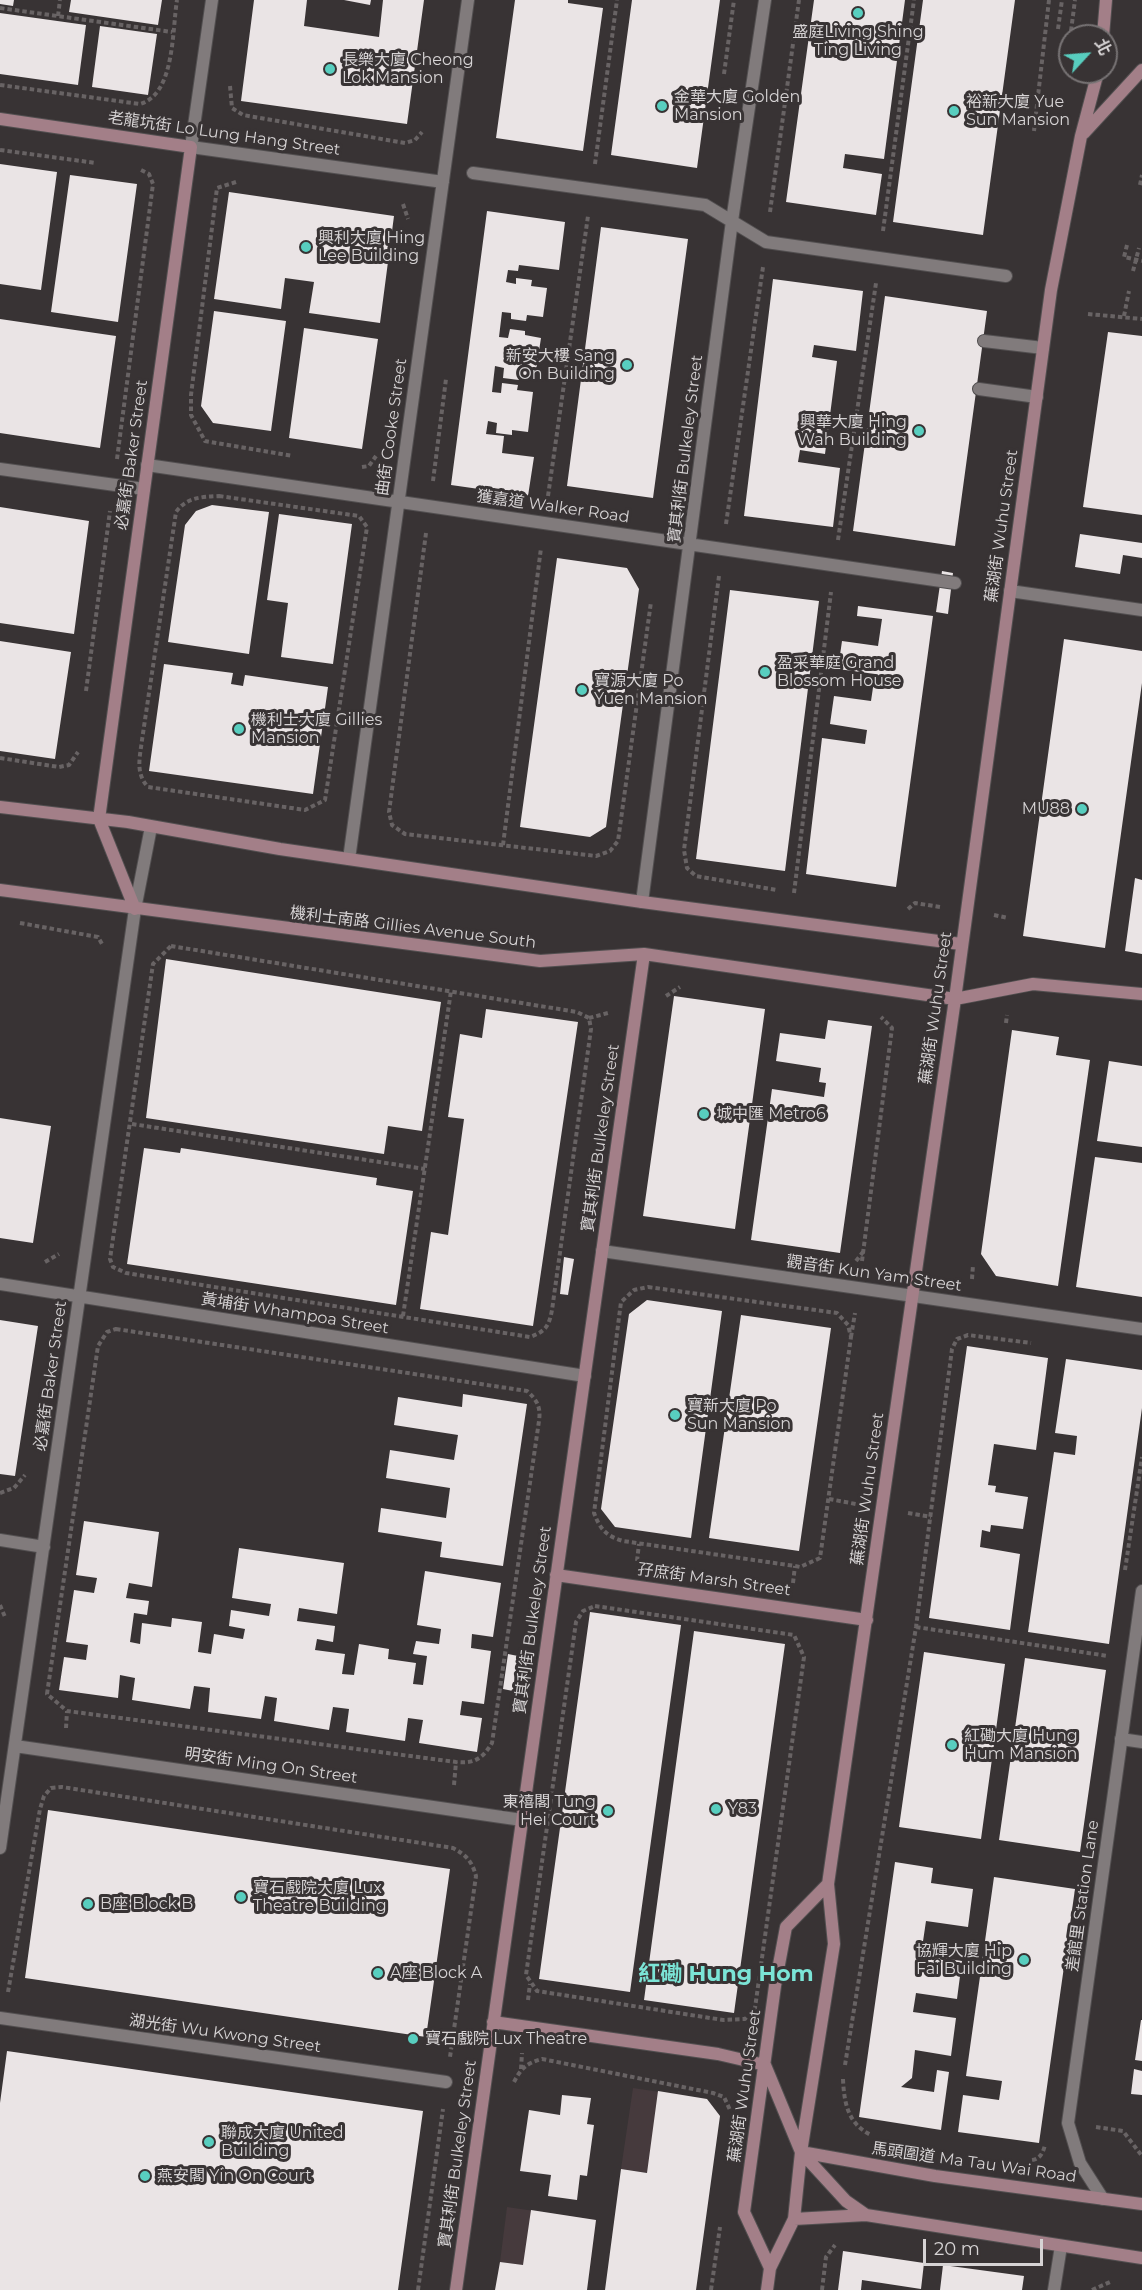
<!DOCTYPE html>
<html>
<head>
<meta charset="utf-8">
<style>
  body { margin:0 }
  #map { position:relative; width:1142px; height:2290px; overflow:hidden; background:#383334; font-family:Montserrat,"Noto Sans TC",sans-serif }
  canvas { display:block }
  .north { position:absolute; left:1058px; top:24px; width:60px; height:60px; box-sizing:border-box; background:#383334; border:2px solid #777374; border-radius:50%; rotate:64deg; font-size:16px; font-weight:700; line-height:24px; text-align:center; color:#d6d3d4 }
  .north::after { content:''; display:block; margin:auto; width:21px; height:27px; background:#58cebf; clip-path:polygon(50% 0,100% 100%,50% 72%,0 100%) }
  .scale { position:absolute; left:923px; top:2239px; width:120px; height:27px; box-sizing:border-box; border:3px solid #d6d3d4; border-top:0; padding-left:8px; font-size:18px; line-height:21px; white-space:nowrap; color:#d6d3d4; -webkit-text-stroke:4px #383334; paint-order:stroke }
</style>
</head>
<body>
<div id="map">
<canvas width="1142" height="2290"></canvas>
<div class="north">北</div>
<div class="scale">20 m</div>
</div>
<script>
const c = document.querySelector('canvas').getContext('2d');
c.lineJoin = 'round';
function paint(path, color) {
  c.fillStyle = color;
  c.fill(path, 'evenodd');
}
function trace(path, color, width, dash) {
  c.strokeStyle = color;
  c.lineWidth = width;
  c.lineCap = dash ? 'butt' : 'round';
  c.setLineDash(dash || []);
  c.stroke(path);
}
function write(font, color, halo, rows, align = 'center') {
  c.font = font + ' Montserrat,"Noto Sans TC",sans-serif';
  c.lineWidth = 6;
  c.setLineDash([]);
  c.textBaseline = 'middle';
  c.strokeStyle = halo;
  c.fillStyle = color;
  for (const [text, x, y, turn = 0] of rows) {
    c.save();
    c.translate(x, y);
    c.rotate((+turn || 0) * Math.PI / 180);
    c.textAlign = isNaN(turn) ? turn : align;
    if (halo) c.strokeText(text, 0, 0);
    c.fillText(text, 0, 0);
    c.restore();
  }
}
const built = new Path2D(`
  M633,2088L707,2099L720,2116L710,2182L621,2169Z
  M507,2207L596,2220L589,2275L500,2262Z`);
const building = new Path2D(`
  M0,0H14L13,6L0,4Z
  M71,0H162L158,25L69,12Z
  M254,0H307L304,26L379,37L383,0H424L407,124L241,101Z
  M344,0H371L370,5Z
  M515,0H568V3L603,8L583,151L496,138Z
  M632,0H720L697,168L611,155Z
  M814,0H905L884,159L845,154L843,168L882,174L876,215L786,202Z
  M923,0H1015L983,235L893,222Z
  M0,13L86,25L78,85L0,74Z
  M100,26L157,34L148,95L92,87Z
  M0,164L57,172L41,290L0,284Z
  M70,175L137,184L118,322L51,312Z
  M229,192L394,216L380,323L309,313L314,282L285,278L281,309L214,299Z
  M487,211L565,222L559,270L519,265L518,271L508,270L506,282L516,284V278L532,280L531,286L547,288L543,317L527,315L526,321L511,319V313L502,312L499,337L508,338L510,329L525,331V335L541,338L535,377L519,375V380L503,378L504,368L495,366L492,392L501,393L502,383L518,385L517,390L533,392L528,432L512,430V435L496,433L497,423L488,421L486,434L504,436L502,453L534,457L528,496L451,485Z
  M601,227L688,239L653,498L567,486Z
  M773,279L863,291L856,351L814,345L812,357L837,361L825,454L800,450L798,462L840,468L833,527L744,516Z
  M885,296L987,311L955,546L853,531Z
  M214,311L286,321L271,431L213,423L201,406Z
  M0,319L116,336L100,448L0,433Z
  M304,328L378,339L362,449L289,438Z
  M1108,332L1142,336V515L1083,507Z
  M212,505L269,512L249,654L168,642L185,525L196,511Z
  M0,507L89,521L74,634L0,623Z
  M279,514L352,524L333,664L281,657L288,603L267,600Z
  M1080,534L1142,543V558L1123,555L1120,574L1075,567Z
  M557,558L627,568L639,589L606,827L590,837L520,827Z
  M942,571L953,573L948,614L936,612Z
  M730,590L819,601L785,871L696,859Z
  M858,606L933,616L896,887L806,874L822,738L865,744L867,730L830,724L834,696L871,701L875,674L838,669L842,641L878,646L882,619L857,616Z
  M1064,639L1142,651V683L1105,948L1023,936Z
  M0,641L71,652L55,759L0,751Z
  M164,664L233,673L231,684L243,686L245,675L328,687L313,794L149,771Z
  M1135,878L1142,880V954L1125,951Z
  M166,959L441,1002L422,1131L388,1126L384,1154L146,1118Z
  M674,996L765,1009L735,1229L643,1216Z
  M486,1009L578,1022L533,1326L420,1309L431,1232L448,1235L464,1119L448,1117L460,1034L482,1038Z
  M828,1020L872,1026L840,1253L751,1240L772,1089L824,1097L826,1083L819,1082L821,1068L776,1061L780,1033L825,1039Z
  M1012,1030L1059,1037L1056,1055L1090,1060L1058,1286L996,1276L981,1254Z
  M1109,1061L1142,1066V1147L1097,1141Z
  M0,1118L51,1126L33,1243L0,1238Z
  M144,1148L180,1153L181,1148L377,1178L376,1185L413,1191L396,1305L127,1264Z
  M1095,1157L1142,1163V1297L1076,1287Z
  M564,1257L574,1259L568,1295L560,1294Z
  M647,1300L722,1311L691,1538L615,1527L601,1509L629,1314Z
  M741,1315L831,1328L799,1551L709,1538Z
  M0,1320L38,1326L15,1476L0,1474Z
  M967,1346L1048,1358L1036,1450L994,1444L988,1485L996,1486L995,1492L1028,1497L1023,1529L991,1525L990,1532L982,1530L980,1547L1020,1554L1010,1630L929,1618Z
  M1066,1359L1142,1370V1408L1109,1644L1028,1632L1054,1452L1075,1455L1077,1436L1055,1433Z
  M463,1394L527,1404L503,1566L440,1557L442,1542L378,1532L381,1508L446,1518L450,1488L386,1478L390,1450L454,1460L458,1435L394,1425L398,1397L462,1407Z
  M84,1521L159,1532L152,1587L129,1583L126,1598L149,1601L147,1615L134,1613L130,1642L140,1644L142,1623L171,1627L172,1618L202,1622L198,1652L211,1654L214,1634L243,1639L245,1629L229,1626L231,1610L269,1616L271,1604L232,1598L239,1548L344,1563L337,1614L299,1608L297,1621L335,1626L333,1642L317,1639L315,1650L345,1654L342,1674L354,1675L359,1644L389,1649L388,1659L416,1663L413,1684L423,1685L427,1656L413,1654L416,1641L439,1644L441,1629L417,1625L425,1571L501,1583L493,1637L472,1634L471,1648L491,1651L484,1704L462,1701L460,1715L482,1718L477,1752L419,1743L423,1720L408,1718L405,1741L346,1732L349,1709L333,1707L329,1730L274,1721L277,1698L265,1696L261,1719L208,1712L210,1688L194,1686L190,1709L132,1700L135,1678L120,1675L118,1698L59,1690L64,1657L86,1660L88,1645L66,1642L74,1590L94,1593L97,1578L76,1575Z
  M590,1612L681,1625L630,1992L539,1979Z
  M694,1631L785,1644L734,2013L644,2000Z
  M924,1652L1005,1664L981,1839L899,1827Z
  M508,1654L518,1656L513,1691L503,1689Z
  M1025,1658L1106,1670L1080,1852L999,1840Z
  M48,1810L450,1869L426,2037L25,1978Z
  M895,1862L933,1868L931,1883L973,1889L968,1927L926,1921L921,1955L962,1961L957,1999L916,1993L913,2012L956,2018L951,2056L915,2050L912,2078L901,2087L934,2092L937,2070L949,2072L941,2130L859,2117Z
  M994,1877L1075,1889L1039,2143L958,2132L963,2095L999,2100L1002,2081L966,2076Z
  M1141,2020H1142V2061L1135,2060Z
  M7,2051L423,2111L398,2290H0V2103Z
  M1134,2069L1142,2071V2095L1131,2094Z
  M658,2091L707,2099L720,2116L696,2290H605L621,2169L647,2173Z
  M562,2095L591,2098L587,2124L594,2125L587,2176L580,2175L577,2200L548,2196L551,2175L520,2171L529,2110L560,2115Z
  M531,2210L596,2220L587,2290H495L500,2262L523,2265Z
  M843,2251L924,2263L921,2289L862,2280L861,2290H838Z
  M943,2265L1024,2276L1022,2290H940Z`);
const path = new Path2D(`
  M0,8L172,32
  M58,16L60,0
  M1058,29L1062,0
  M1071,31L1075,0
  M724,74L734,0
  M0,85L140,104C175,94 172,31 177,0
  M230,86L232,108L243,115L405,143L415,140L422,132
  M1034,131L1049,0
  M0,150L96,163
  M595,164L617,0
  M236,182L217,188L191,395V415L205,441L293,456
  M1140,185L1142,175
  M403,204L408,219
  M770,212L799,0
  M883,231L914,0
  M1127,245L1124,257L1142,261
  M1133,271L1139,248
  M1088,314L1142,319
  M1124,316L1129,291
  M117,459L153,184L149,174L139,169
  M362,467L369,466L376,456
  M433,481L446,379
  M219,496L359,516L367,527L325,800L305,810L148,787C135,773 140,757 142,740L176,512C187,497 201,497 219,496Z
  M548,496L588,216
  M726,524L763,267
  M426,533L389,812L392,825L405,834L596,856L610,851L618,841L651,602
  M838,540L876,283
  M719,576L684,850L687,868L696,876L777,890
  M86,691L110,511
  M0,758L59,767L69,765L78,752
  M503,845L541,548
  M794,893L831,592
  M908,909L915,903L940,907
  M994,915L1008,918
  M20,923L98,937L102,944
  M171,946L577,1012L589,1018L591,1029L552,1310C549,1326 546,1331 530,1337L126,1273L113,1267L110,1259L153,964Z
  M666,996L680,987
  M589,1018L608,1013
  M1006,1023L1007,1015
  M132,1124L425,1169
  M856,1261L863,1252
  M862,1261L892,1028L881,1017
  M45,1262L59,1254
  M972,1279L973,1265
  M648,1287L837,1313L848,1325L851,1337L820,1558L800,1567L795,1566L623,1541C606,1536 600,1529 594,1513L621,1302L634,1290Z
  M403,1316L451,991
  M116,1329L527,1391C537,1400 541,1407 539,1421L492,1743C483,1758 475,1764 456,1762L67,1711L47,1694L98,1346L107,1332Z
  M851,1337L855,1313
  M0,1493L14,1488L25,1475
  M829,1499L856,1504
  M908,1513L931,1517
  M637,1561L639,1544
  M1125,1570L1142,1457
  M793,1583L795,1566
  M0,1605L5,1617
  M595,1606L794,1635L804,1657L755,2008L745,2019L723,2020L537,1991L526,1975L576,1622L583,1611Z
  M916,1627L1108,1656
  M66,1728L67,1711
  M454,1785L456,1762
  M8,1992L40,1809L44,1796L51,1788L62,1787L453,1848C466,1855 472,1861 476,1876L450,2057
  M528,2000L530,1984
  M845,2065L916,1627L952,1349L957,1339L968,1335L1031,1343
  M521,2069L522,2053
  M843,2079C844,2103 848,2124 871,2135
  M514,2082C521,2068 527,2063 542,2059L713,2093L724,2097L730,2110
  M1096,2127L1123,2131L1142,2156
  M1032,2160C1040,2159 1043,2153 1045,2145
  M418,2290L443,2109
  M711,2290L720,2227
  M822,2290L826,2257L835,2245
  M1092,2290L1110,2282`);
const lane = new Path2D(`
  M984,341L1043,348
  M979,389L1037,397
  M1121,1739L1142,1742`);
const street = new Path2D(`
  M212,0L191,147L443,182
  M473,173L705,205L766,242L1006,276
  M147,465L955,583
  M0,469L144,489
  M1010,591L1142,610
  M349,859L468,0
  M642,902L732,221L765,0
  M602,1251L1142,1329
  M0,1284L585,1376
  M0,1540L44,1547
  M15,1746L522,1820
  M0,1848L135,909L151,827
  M0,2018L446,2082
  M1103,2199L1080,2163L1068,2123L1142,1591
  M1054,2290L1061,2246`);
const secondary = new Path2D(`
  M1103,36L1106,0
  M0,119L191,147L99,819L135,909
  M1084,133L1142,70
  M0,807L128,822L280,849L642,902L961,944
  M0,890L540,961L644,954L955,999L1033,984L1142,994
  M556,1575L867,1620
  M493,2022L718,2054L765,2065
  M765,2065L801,2152L846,2201L866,2215
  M801,2152L935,2176L1142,2204
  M794,2219L866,2215L1142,2258
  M770,2268L744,2212L775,1986L786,1927L828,1884
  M456,2290L644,954
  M767,2290L770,2268L794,2219L801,2152L834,1944L828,1884L955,999L1051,290L1081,136L1098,72`);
const markers = [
  [858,13,6,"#58cebf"],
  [330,69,6,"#58cebf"],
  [662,106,6,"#58cebf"],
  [954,111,6,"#58cebf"],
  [306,247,6,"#58cebf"],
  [627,365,6,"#58cebf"],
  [919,431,6,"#58cebf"],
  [765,672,6,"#58cebf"],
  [582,690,6,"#58cebf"],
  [239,729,6,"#58cebf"],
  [1082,809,6,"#58cebf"],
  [704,1114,6,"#58cebf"],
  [675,1415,6,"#58cebf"],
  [952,1745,6,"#58cebf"],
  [716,1809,6,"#58cebf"],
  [608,1811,6,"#58cebf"],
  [241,1897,6,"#58cebf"],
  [88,1904,6,"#58cebf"],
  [1024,1960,6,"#58cebf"],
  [378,1973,6,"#58cebf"],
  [413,2039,6,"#58cebf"],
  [209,2142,6,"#58cebf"],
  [145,2176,6,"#58cebf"]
];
const poiNames = [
  ["盛庭Living Shing",858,32,"center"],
  ["Ting Living",858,50,"center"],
  ["長樂大廈 Cheong",342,60],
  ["Lok Mansion",342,78],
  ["金華大廈 Golden",674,97],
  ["Mansion",674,115],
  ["裕新大廈 Yue",966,102],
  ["Sun Mansion",966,120],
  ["興利大廈 Hing",318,238],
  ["Lee Building",318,256],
  ["新安大樓 Sang",615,356,"right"],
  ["On Building",615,374,"right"],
  ["興華大廈 Hing",907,422,"right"],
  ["Wah Building",907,440,"right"],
  ["盈采華庭 Grand",777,663],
  ["Blossom House",777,681],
  ["寶源大廈 Po",594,681],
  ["Yuen Mansion",594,699],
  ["機利士大廈 Gillies",251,720],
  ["Mansion",251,738],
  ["MU88",1070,809,"right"],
  ["城中匯 Metro6",716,1114],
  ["寶新大廈 Po",687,1406],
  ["Sun Mansion",687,1424],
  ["紅磡大廈 Hung",964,1736],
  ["Hum Mansion",964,1754],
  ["東禧閣 Tung",596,1802,"right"],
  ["Hei Court",596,1820,"right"],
  ["Y83",728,1809],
  ["寶石戲院大廈 Lux",253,1888],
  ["Theatre Building",253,1906],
  ["B座 Block B",100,1904],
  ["協輝大廈 Hip",1012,1951,"right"],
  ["Fai Building",1012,1969,"right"],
  ["A座 Block A",390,1973],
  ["寶石戲院 Lux Theatre",425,2039],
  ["聯成大廈 United",221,2133],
  ["Building",221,2151],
  ["燕安閣 Yin On Court",157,2176]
];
const streetNames = [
  ["老龍坑街 Lo Lung Hang Street",224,134,8],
  ["曲街 Cooke Street",392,427,-82],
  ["寶其利街 Bulkeley Street",686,449,-83],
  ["必嘉街 Baker Street",132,455,-82],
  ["獲嘉道 Walker Road",553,507,8],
  ["蕪湖街 Wuhu Street",1002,526,-82],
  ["機利士南路 Gillies Avenue South",413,928,7],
  ["蕪湖街 Wuhu Street",936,1008,-82],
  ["寶其利街 Bulkeley Street",601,1138,-82],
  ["觀音街 Kun Yam Street",874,1274,8],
  ["黃埔街 Whampoa Street",295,1314,9],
  ["必嘉街 Baker Street",51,1376,-82],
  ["蕪湖街 Wuhu Street",868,1489,-82],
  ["孖庶街 Marsh Street",714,1580,8],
  ["寶其利街 Bulkeley Street",533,1620,-82],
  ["明安街 Ming On Street",271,1766,8],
  ["差館里 Station Lane",1083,1896,-82],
  ["湖光街 Wu Kwong Street",225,2034,8],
  ["蕪湖街 Wuhu Street",745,2086,-82],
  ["寶其利街 Bulkeley Street",458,2154,-82],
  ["馬頭圍道 Ma Tau Wai Road",974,2163,8]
];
const districtNames = [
  ["紅磡 Hung Hom",726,1975]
];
paint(built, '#463a3d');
paint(building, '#eae4e5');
trace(lane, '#524f50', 14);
trace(street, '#524f50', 14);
trace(secondary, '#524f50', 14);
trace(path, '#686364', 4, [4.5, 3]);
trace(lane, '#817b7c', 12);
trace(street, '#817b7c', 12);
trace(secondary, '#a37f88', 12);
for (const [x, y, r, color] of markers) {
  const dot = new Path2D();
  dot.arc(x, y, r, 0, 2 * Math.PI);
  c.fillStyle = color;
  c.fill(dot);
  trace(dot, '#383334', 2);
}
write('16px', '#d6d3d4', '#383334', poiNames, 'left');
write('16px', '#d6d3d4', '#383334', streetNames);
write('bold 22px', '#7be4d6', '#383334', districtNames);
</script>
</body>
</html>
